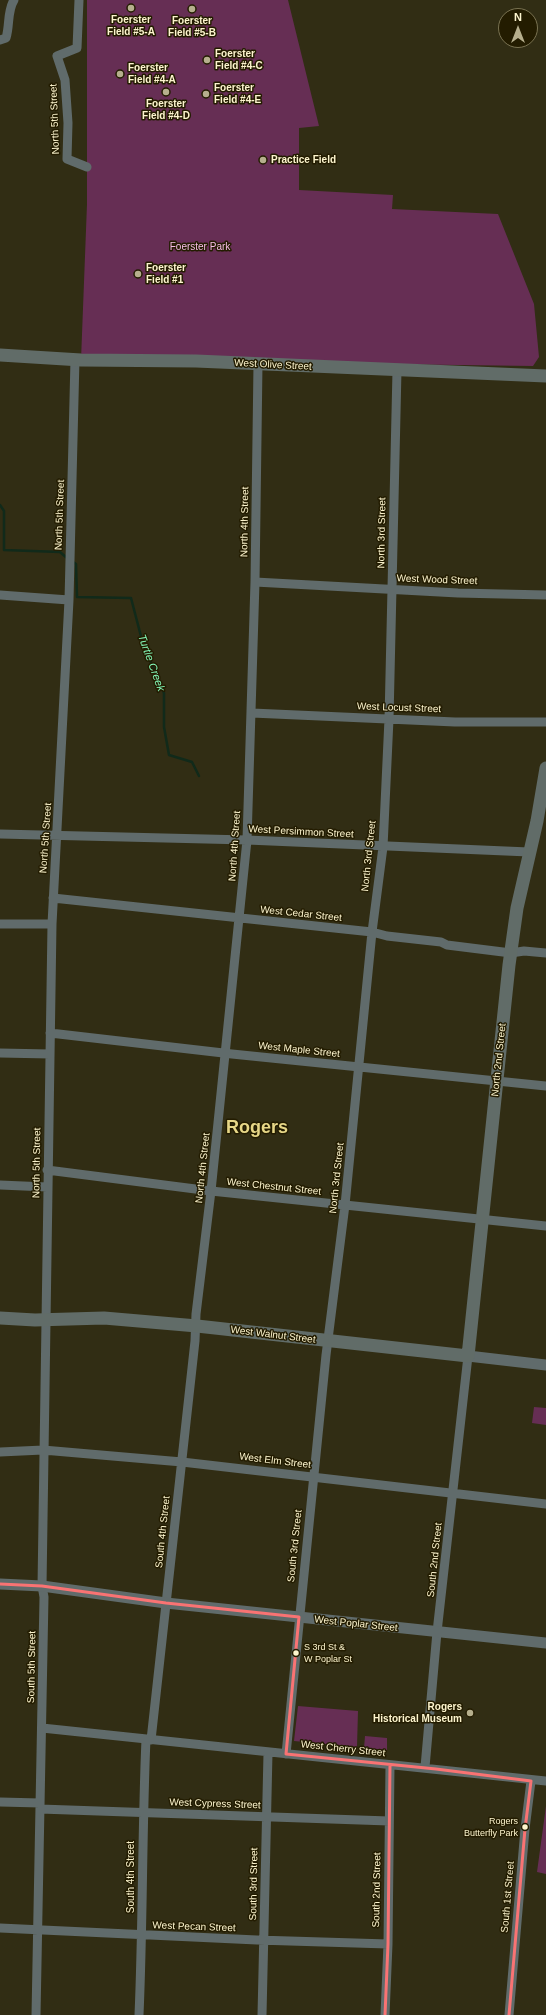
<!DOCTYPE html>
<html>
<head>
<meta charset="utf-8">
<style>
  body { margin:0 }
  #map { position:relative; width:546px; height:2015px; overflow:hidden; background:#312d14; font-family:Arial,sans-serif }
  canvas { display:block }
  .north { position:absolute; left:498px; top:8px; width:40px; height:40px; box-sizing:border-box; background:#231c00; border:1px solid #7a7352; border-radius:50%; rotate:0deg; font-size:11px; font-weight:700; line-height:16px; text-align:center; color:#fdf5ce }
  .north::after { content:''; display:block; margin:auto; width:14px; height:18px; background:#b6af8d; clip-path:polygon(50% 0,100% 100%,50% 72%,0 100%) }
</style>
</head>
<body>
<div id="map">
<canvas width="546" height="2015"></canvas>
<div class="north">N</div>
</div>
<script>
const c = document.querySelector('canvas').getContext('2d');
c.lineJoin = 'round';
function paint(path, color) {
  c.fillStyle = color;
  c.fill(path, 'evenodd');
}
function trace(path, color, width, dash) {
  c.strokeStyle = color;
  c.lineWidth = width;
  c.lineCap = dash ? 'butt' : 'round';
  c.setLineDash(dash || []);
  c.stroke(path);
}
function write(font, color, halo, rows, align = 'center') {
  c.font = font + ' Arial,sans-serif';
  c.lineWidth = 3;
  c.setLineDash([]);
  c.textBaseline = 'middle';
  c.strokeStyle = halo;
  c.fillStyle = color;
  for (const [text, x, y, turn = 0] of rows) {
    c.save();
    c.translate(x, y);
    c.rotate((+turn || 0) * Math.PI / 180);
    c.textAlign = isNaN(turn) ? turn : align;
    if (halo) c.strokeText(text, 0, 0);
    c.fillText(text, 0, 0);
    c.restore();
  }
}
const green = new Path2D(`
  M87,0H288L319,126L299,128V190L393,195L392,209L498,214L534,304L539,357L533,366L81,360L87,204Z
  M534,1407L546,1408V1425L532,1423Z
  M298,1706L358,1711L357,1747L294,1741Z
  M365,1736L387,1738V1750L364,1748Z
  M546,1806V1874L537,1872Z`);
const stream = new Path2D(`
  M0,505L4,511V550L60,552L67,558
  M73,562L76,564L77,597L131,598L143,644L164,693V727L169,755L192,762L199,776`);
const minor = new Path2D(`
  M79,0L77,48L57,56L65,80L68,123L67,159L87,167
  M0,40L6,38C10,25 7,11 14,0
  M255,582L458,593L546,595
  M0,595L69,600
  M252,713L455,722H546
  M0,834L247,840L529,852
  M53,898L372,932L387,936L441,942L447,945L511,953L524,951L546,953
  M0,924H52
  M50,1033L232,1054L546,1086
  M0,1053L50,1054
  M47,1170L211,1191L546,1226
  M0,1185L47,1187
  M0,1452L43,1450L182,1462L546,1504
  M42,1728L546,1781
  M151,1740L195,1341L196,1314L211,1191L247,840L255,582L258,364
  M286,1754L326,1355L345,1205L372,932L383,847L389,719L397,370
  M425,1767L437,1632L468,1356
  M0,1802L40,1803
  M40,1809L389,1821
  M0,1928L257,1940L388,1944
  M36,2015L44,1597L42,1586L52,924L69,600L75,359
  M139,2015C143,1923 142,1831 146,1739
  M262,2015L268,1753
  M385,2015L388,1944L390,1765
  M509,2015L525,1829L531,1781`);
const tertiary = new Path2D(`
  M468,1356L546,1365
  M0,1584L42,1586L166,1603L546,1643`);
const secondary = new Path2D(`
  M0,355L81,360L196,361L546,376
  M0,1318L35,1320L104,1318L197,1326L468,1356L509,965L517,908L537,821L546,768`);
const bus1 = new Path2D(`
  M0,1584L42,1586L166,1603L299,1617
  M286,1754L436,1769L531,1781L525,1829L509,2015
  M286,1754L299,1617
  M385,2015L388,1944L390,1765`);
const markers = [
  [131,8,4,"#b6af8d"],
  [192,9,4,"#b6af8d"],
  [207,60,4,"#b6af8d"],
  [120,74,4,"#b6af8d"],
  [166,92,4,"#b6af8d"],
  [206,94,4,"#b6af8d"],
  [263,160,4,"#b6af8d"],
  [138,274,4,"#b6af8d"],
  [296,1653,3.5,"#fdf5ce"],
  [470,1713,4,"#b6af8d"],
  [525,1827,3.5,"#fdf5ce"]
];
const busNames = [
  ["S 3rd St &",304,1648],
  ["W Poplar St",304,1660],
  ["Rogers",518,1822,"right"],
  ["Butterfly Park",518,1834,"right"]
];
const poiNames = [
  ["Foerster",131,20,"center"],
  ["Field #5-A",131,32,"center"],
  ["Foerster",192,21,"center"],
  ["Field #5-B",192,33,"center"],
  ["Foerster",215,54],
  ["Field #4-C",215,66],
  ["Foerster",128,68],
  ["Field #4-A",128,80],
  ["Foerster",214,88],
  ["Field #4-E",214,100],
  ["Foerster",166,104,"center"],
  ["Field #4-D",166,116,"center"],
  ["Practice Field",271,160],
  ["Foerster",146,268],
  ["Field #1",146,280],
  ["Rogers",462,1707,"right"],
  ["Historical Museum",462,1719,"right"]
];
const streetNames = [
  ["North 5th Street",55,119,-92],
  ["West Olive Street",273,365,3],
  ["North 5th Street",60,515,-88],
  ["North 4th Street",245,522,-89],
  ["North 3rd Street",382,533,-89],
  ["West Wood Street",437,580,2],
  ["West Locust Street",399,708,2],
  ["West Persimmon Street",301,832,3],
  ["North 5th Street",46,838,-86],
  ["North 4th Street",235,846,-86],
  ["North 3rd Street",369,856,-84],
  ["West Cedar Street",301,914,6],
  ["West Maple Street",299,1050,6],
  ["North 2nd Street",499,1060,-84],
  ["North 5th Street",37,1163,-89],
  ["North 4th Street",203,1168,-84],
  ["North 3rd Street",337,1178,-84],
  ["West Chestnut Street",274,1187,6],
  ["West Walnut Street",273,1335,7],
  ["West Elm Street",275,1461,7],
  ["South 4th Street",163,1532,-84],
  ["South 3rd Street",295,1546,-84],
  ["South 2nd Street",435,1560,-84],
  ["West Poplar Street",356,1624,6],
  ["South 5th Street",32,1667,-89],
  ["West Cherry Street",343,1749,6],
  ["West Cypress Street",215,1804,2],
  ["South 4th Street",131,1877,-90],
  ["South 3rd Street",254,1884,-89],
  ["South 2nd Street",377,1890,-89],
  ["South 1st Street",508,1897,-85],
  ["West Pecan Street",194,1927,2]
];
const parkNames = [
  ["Foerster Park",200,247]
];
const waterNames = [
  ["Turtle Creek",151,663,70]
];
const townNames = [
  ["Rogers",257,1128]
];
paint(green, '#662e54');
trace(stream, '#112a1a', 2.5);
trace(minor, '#606b6b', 9);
trace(tertiary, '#606b6b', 11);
trace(secondary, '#616c68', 13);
trace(bus1, '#f97373', 3);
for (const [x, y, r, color] of markers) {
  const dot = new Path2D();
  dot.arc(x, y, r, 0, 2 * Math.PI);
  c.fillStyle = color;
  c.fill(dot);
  trace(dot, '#231c00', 1.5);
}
write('9px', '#fdf5ce', '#231c00', busNames, 'left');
write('bold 10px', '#fdf5ce', '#231c00', poiNames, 'left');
write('10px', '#fdf5ce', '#231c00', streetNames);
write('10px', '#f7bde6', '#231c00', parkNames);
write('italic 11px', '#86fcbb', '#231c00', waterNames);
write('bold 18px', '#e7d787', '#231c00', townNames);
</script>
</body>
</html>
